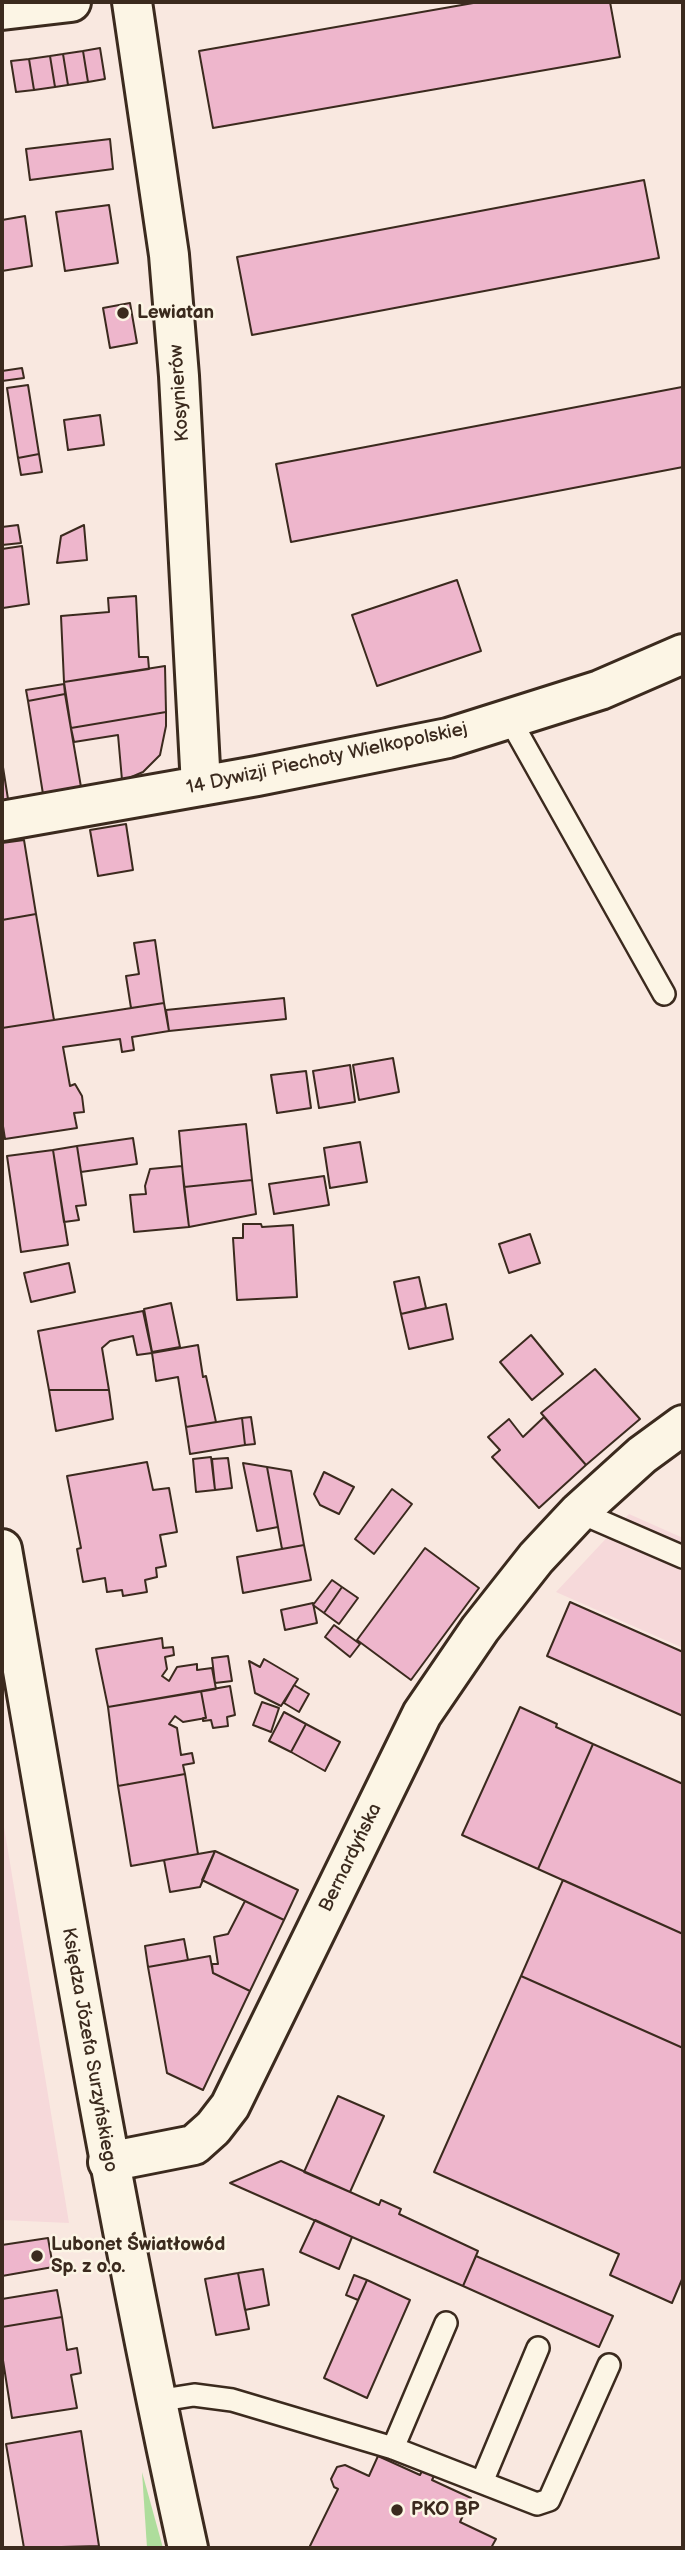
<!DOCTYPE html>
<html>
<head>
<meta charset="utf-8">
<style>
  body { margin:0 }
  #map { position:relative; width:685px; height:2550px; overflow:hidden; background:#f9e8e0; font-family:"Balsamiq Sans",sans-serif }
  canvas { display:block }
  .frame { position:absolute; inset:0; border:4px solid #3b2a1e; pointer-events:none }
</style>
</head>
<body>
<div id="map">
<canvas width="685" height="2550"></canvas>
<div class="frame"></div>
</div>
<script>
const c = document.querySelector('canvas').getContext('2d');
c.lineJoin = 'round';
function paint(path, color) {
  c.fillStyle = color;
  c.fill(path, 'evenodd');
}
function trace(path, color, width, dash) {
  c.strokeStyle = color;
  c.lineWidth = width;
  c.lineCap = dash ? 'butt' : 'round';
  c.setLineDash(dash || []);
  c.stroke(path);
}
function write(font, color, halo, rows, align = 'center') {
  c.font = font + ' "Balsamiq Sans",sans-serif';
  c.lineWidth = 5;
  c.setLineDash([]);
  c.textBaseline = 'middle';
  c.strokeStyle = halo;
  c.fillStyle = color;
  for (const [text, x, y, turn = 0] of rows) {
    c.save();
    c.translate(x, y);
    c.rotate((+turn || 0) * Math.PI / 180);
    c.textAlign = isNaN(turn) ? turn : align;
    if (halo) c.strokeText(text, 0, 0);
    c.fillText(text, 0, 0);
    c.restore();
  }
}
const built = new Path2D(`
  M629,1514L683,1538V1648L556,1592Z
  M2,1815L11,1869L69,2223L2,2220Z`);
const green = new Path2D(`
  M142,2472L163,2548H147Z`);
const building = new Path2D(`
  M479,2H610L620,57L213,128L199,51Z
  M100,48L105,79L88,82L83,51Z
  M83,51L88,82L68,85L63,54Z
  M63,54L68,85L55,87L50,56Z
  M50,56L55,87L34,90L29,59Z
  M29,59L34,90L16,92L11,61Z
  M110,139L113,169L30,180L26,149Z
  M644,180L659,258L252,335L237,257Z
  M109,205L118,263L65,271L56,212Z
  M25,216L32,266L2,271V220Z
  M130,303L137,343L110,348L103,308Z
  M22,368L24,378L2,381V371Z
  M28,385L39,454L18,458L7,388Z
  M682,387L683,467L291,542L276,464Z
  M100,415L104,445L68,450L64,420Z
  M39,454L42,472L21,475L18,458Z
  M18,525L21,543L2,545V527Z
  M84,525L87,560L57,563L61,536Z
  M22,546L29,604L3,608L2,549Z
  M457,580L481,651L377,686L352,615Z
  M136,596L139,657H148L149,669L64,682L61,616L109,612L108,598Z
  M165,666L166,712L71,728L64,682Z
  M64,684L65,694L28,701L26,690Z
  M65,694L81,787L43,794L28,701Z
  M166,712V726L160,755L143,772L129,778L122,780L118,735L74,742L71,728Z
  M2,761L8,799L2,801Z
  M126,824L133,870L98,876L90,830Z
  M24,840L36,914L2,920V843Z
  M36,914L54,1020L2,1028V920Z
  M155,940L164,1003L131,1008L126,976L139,974L134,943Z
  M284,998L286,1019L169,1031L166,1010Z
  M164,1003L169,1031L132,1037L134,1050L122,1052L120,1039L63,1047L70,1086L75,1084L82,1096L84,1112L74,1113L77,1128L5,1139L2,1120V1028Z
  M393,1058L399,1092L359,1100L353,1065Z
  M350,1065L355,1102L319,1108L313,1071Z
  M306,1071L311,1108L277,1113L271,1075Z
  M246,1124L252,1180L184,1187L179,1131Z
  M133,1138L137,1164L81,1172L77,1146Z
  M360,1142L367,1182L330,1188L324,1148Z
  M77,1146L86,1205L76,1206L79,1220L64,1222L53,1150Z
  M53,1150L68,1245L21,1252L7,1156Z
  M182,1166L189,1227L134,1232L130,1195L146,1194L145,1186L150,1169Z
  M324,1176L329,1205L274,1214L269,1184Z
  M252,1180L256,1214L189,1227L184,1187Z
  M243,1224H261L262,1227L293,1225L297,1297L237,1300L233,1238H243Z
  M530,1234L540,1263L509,1273L499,1244Z
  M69,1263L75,1292L31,1302L24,1273Z
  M419,1277L426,1308L401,1314L394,1282Z
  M171,1303L180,1347L152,1352L144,1309Z
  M446,1304L453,1339L409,1349L401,1314Z
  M143,1311L152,1353L137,1355L133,1336L110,1341L102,1348L109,1390H49L38,1331Z
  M531,1335L563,1374L532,1400L500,1362Z
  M198,1345L203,1377L206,1376L216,1422L186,1427L178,1377L156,1381L152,1353Z
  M595,1369L640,1419L586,1465L541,1413Z
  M49,1390H109L113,1419L56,1431Z
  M251,1417L255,1444L245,1445L242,1418Z
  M544,1417L586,1465L539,1508L492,1457L500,1450L488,1437L509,1419L523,1437Z
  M242,1418L245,1445L190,1454L186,1427Z
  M211,1457L215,1490L196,1492L193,1459Z
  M228,1458L232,1488L215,1490L212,1459Z
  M147,1462L153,1490L169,1488L177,1532L160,1535L166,1566L156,1568L157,1577L145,1580L147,1592L123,1596L122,1590L107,1592L105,1578L83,1582L77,1549L81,1548L67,1476Z
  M243,1463L267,1467L278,1527L257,1531Z
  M267,1467L291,1471L304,1545L282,1549Z
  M324,1472L354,1487L339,1514L320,1505L314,1494Z
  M392,1489L412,1504L374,1554L355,1539Z
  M304,1545L311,1580L243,1593L237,1557Z
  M425,1548L479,1588L411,1680L357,1640Z
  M332,1580L342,1587L324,1613L313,1605Z
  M342,1587L358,1598L339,1624L324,1613Z
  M570,1602L683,1652V1716L547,1656Z
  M313,1603L317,1623L285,1630L281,1610Z
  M334,1625L360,1644L350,1657L325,1637Z
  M162,1638L163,1648L173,1647L174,1655L165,1657L167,1669L162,1676L169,1681L177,1667L197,1664V1670L212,1668L216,1689L108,1707L96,1649Z
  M228,1656L232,1681L215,1683L212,1658Z
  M264,1659L298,1679L281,1706L255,1693L249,1661L260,1667Z
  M294,1685L309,1694L299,1712L284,1703Z
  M230,1686L235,1715L227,1717L228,1726L213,1728L211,1720L203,1721V1718H206L201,1691Z
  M201,1691L206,1718L183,1722L175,1716L169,1724L177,1728L181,1755L192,1753L194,1763L183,1765L185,1774L118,1786L108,1707Z
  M262,1702L279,1708L271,1732L253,1725Z
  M520,1707L557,1724L556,1727L593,1744L538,1869L462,1835Z
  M284,1712L306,1724L291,1752L269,1741Z
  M306,1724L340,1742L325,1771L291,1752Z
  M593,1744L683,1784V1934L538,1869Z
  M185,1774L198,1854L131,1866L118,1786Z
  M215,1851L298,1890L284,1920L202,1880Z
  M215,1851L200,1887L170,1892L164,1860Z
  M563,1880L683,1934V2048L521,1976Z
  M245,1901L284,1920L250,1991L213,1973L212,1964H218L214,1937L228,1934Z
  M184,1939L188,1960L148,1967L145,1946Z
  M210,1956L213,1973L250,1991L203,2090L167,2073L148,1967Z
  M521,1976L683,2048V2277L672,2303L610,2275L619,2254L434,2172Z
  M338,2096L384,2116L350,2192L304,2172Z
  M281,2161L379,2205L381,2200L401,2209L399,2214L478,2251L463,2286L230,2183Z
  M315,2220L352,2237L339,2269L300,2252Z
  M48,2238L53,2267L2,2276V2245Z
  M476,2256L613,2316L599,2347L463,2286Z
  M263,2269L269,2305L245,2310L238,2273Z
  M238,2273L249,2329L216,2335L205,2279Z
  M354,2275L367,2280L358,2300L346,2295Z
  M367,2280L410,2300L367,2398L324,2378Z
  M57,2290L62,2317L2,2327V2299Z
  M62,2317L67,2350L77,2348L81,2373L71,2375L77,2408L12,2418L2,2354V2327Z
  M81,2431L99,2546L24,2548L6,2444Z
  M378,2456L420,2475L422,2471L434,2476L432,2480L471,2498L460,2522L496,2539L491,2548H309L338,2489L334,2487L331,2479L337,2467L345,2465L369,2476Z`);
const service = new Path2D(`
  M509,718L664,994
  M579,1512L683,1557
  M156,2401L194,2395L232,2400L393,2448L537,2504L549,2500L609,2365
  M393,2448L446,2323
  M482,2482L538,2348`);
const minor = new Path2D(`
  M132,2L169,255L179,376L201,786
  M2,10L71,2
  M2,821L257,776L448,738L600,690L683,654
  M108,2162L194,2145L213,2128L230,2106L422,1714L480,1629L536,1558L579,1512L642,1455L683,1425`);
const tertiary = new Path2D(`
  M2,1549C60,1883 115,2217 188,2548`);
const markers = [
  [123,313,7,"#3b2a1e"],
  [37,2256,7,"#3b2a1e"],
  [397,2510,7,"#3b2a1e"]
];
const poiNames = [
  ["Lewiatan",137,313],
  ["Lubonet Światłowód",51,2245],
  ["Sp. z o.o.",51,2267],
  ["PKO BP",411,2510]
];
const streetNames = [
  ["Kosynierów",180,393,-94],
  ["14 Dywizji Piechoty Wielkopolskiej",327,759,-12],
  ["Bernardyńska",351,1858,-64],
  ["Księdza Józefa Surzyńskiego",89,2050,80]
];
paint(built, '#f6d9da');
paint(green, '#aedd9c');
paint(building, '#eeb6cc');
trace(building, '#3b2a1e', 2);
trace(service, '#3b2a1e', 26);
trace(minor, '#3b2a1e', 44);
trace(tertiary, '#3b2a1e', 44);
trace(service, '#fcf5e5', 21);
trace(minor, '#fcf5e5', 38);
trace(tertiary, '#fcf5e5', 38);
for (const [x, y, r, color] of markers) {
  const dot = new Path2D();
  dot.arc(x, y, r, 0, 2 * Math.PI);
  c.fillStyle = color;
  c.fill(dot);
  trace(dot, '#fcf5e5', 2.5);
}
write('bold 19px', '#3b2a1e', '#fcf5e5', poiNames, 'left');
write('19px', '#3b2a1e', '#fcf5e5', streetNames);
</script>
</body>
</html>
